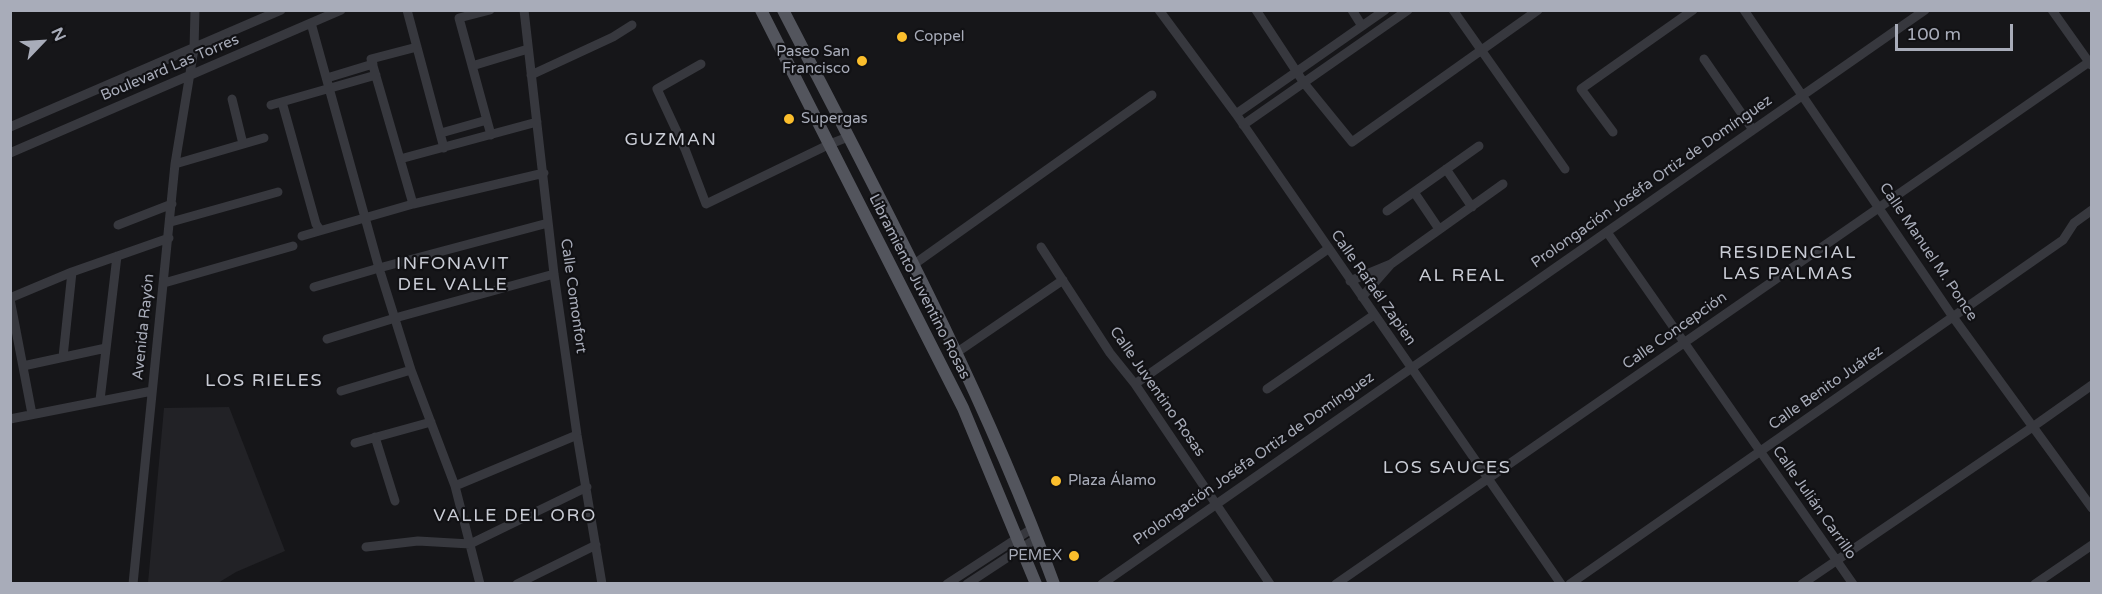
<!DOCTYPE html>
<html>
<head>
<meta charset="utf-8">
<style>
  body { margin:0 }
  #map { position:relative; width:2102px; height:594px; overflow:hidden; background:#161619; font-family:"Varela Round",sans-serif }
  canvas { display:block }
  .frame { position:absolute; inset:0; border:12px solid #a8acb9; pointer-events:none }
  .north { position:absolute; left:12px; top:12px; width:60px; height:60px; -webkit-text-stroke:4px #111114; paint-order:stroke; rotate:65deg; font-size:16px; font-weight:700; line-height:24px; text-align:center; color:#a8acb9 }
  .north::after { content:''; display:block; margin:auto; width:21px; height:27px; background:#a8acb9; clip-path:polygon(50% 0,100% 100%,50% 72%,0 100%) }
  .scale { position:absolute; left:1895px; top:24px; width:118px; height:27px; box-sizing:border-box; border:3px solid #a8acb9; border-top:0; padding-left:8px; font-size:18px; line-height:21px; white-space:nowrap; color:#a8acb9; -webkit-text-stroke:4px #111114; paint-order:stroke }
</style>
</head>
<body>
<div id="map">
<canvas width="2102" height="594"></canvas>
<div class="frame"></div>
<div class="north">N</div>
<div class="scale">100 m</div>
</div>
<script>
const c = document.querySelector('canvas').getContext('2d');
c.lineJoin = 'round';
function paint(path, color) {
  c.fillStyle = color;
  c.fill(path, 'evenodd');
}
function trace(path, color, width, dash) {
  c.strokeStyle = color;
  c.lineWidth = width;
  c.lineCap = dash ? 'butt' : 'round';
  c.setLineDash(dash || []);
  c.stroke(path);
}
function write(font, color, halo, rows, align = 'center') {
  c.font = font + ' "Varela Round",sans-serif';
  c.lineWidth = 4.5;
  c.setLineDash([]);
  c.textBaseline = 'middle';
  c.strokeStyle = halo;
  c.fillStyle = color;
  for (const [text, x, y, turn = 0] of rows) {
    c.save();
    c.translate(x, y);
    c.rotate((+turn || 0) * Math.PI / 180);
    c.textAlign = isNaN(turn) ? turn : align;
    if (halo) c.strokeText(text, 0, 0);
    c.fillText(text, 0, 0);
    c.restore();
  }
}
const built = new Path2D(`
  M229,407L285,551L236,572L218,583H148L164,408Z`);
const minor = new Path2D(`
  M407,10L444,148
  M490,10L459,18L491,135
  M524,10L554,274L577,435L602,584
  M1159,10L1236,114L1561,584
  M1256,10L1304,83L1352,142L1538,10
  M1352,10L1362,26
  M1453,10L1565,169
  M1744,10L1953,317L2092,508
  M2052,10L2091,65
  M311,23L379,268L411,370L455,486L480,584
  M1704,59L1753,130
  M701,64L657,89L685,149L706,204L830,144L848,137
  M472,66L528,49
  M531,75L613,37L632,25
  M327,78L373,64
  M232,99L243,144
  M282,102L316,224L320,230
  M271,105L376,75
  M1236,114L1385,10
  M1243,125L1408,10
  M10,127L281,10
  M1613,132L1581,89L1693,10
  M441,133L487,120
  M10,153L341,10
  M400,159L537,122
  M175,164L264,138
  M1446,169L1472,207
  M1414,192L1439,229
  M413,204L371,59L417,47
  M1387,211L1479,146
  M171,222L278,192
  M118,225L172,204
  M1607,232L1853,584
  M302,236L413,204L544,173
  M1041,247L1110,353L1135,384L1270,584
  M913,265L1152,95
  M1350,281L1391,264L1503,184
  M164,283L293,246
  M314,287L379,268L548,223
  M1362,297L1391,264
  M10,298L72,272L169,238
  M10,299L32,414
  M327,339L395,318L554,274
  M956,353L1063,280
  M63,357L72,272
  M23,366L106,348
  M1135,384L1328,249
  M1267,389L1374,315
  M341,391L411,370
  M100,400L117,256
  M10,419L152,391
  M375,437L395,501
  M355,443L431,422
  M455,486L577,435
  M366,547L418,541L470,544L587,487
  M133,584L175,164L194,49L195,10
  M517,584L596,545
  M947,584L1033,528
  M967,584L1037,538
  M1102,584L1925,10
  M1336,584L2092,60
  M1570,584L2063,240L2074,223L2092,210
  M1802,584L2034,426L2092,385
  M2035,584L2092,545`);
const major = new Path2D(`
  M761,10L963,408L1036,584
  M783,10C880,198 981,385 1054,584`);
const markers = [
  [902,37,6,"#fbbe2c"],
  [862,61,6,"#fbbe2c"],
  [789,119,6,"#fbbe2c"],
  [1056,481,6,"#fbbe2c"],
  [1074,556,6,"#fbbe2c"]
];
const poiNames = [
  ["Coppel",914,37],
  ["Paseo San",850,52,"right"],
  ["Francisco",850,69,"right"],
  ["Supergas",801,119],
  ["Plaza Álamo",1068,481],
  ["PEMEX",1062,556,"right"]
];
const streetNames = [
  ["Boulevard Las Torres",170,68,-23],
  ["Prolongación Joséfa Ortiz de Domínguez",1652,182,-35],
  ["Calle Manuel M. Ponce",1928,252,56],
  ["Libramiento Juventino Rosas",919,287,63],
  ["Calle Rafaél Zapien",1373,288,55],
  ["Calle Comonfort",573,296,82],
  ["Avenida Rayón",144,327,-84],
  ["Calle Concepción",1675,331,-35],
  ["Calle Benito Juárez",1826,388,-35],
  ["Calle Juventino Rosas",1157,392,55],
  ["Prolongación Joséfa Ortiz de Domínguez",1254,459,-35],
  ["Calle Julián Carrillo",1814,503,55]
];
const quarterNames = [
  ["GUZMAN",671,140],
  ["RESIDENCIAL",1788,253],
  ["LAS PALMAS",1788,274],
  ["INFONAVIT",453,264],
  ["DEL VALLE",453,285],
  ["AL REAL",1462,276],
  ["LOS RIELES",264,381],
  ["LOS SAUCES",1447,468],
  ["VALLE DEL ORO",515,516]
];
paint(built, '#222226');
trace(minor, '#37383e', 9);
trace(major, '#53555d', 12);
for (const [x, y, r, color] of markers) {
  const dot = new Path2D();
  dot.arc(x, y, r, 0, 2 * Math.PI);
  c.fillStyle = color;
  c.fill(dot);
  trace(dot, '#111114', 2);
}
write('15px', '#a8acb9', '#111114', poiNames, 'left');
write('15px', '#a8acb9', '#111114', streetNames);
c.letterSpacing = '1.5px';
write('18px', '#c9ccd5', '#111114', quarterNames);
c.letterSpacing = '0px';
</script>
</body>
</html>
